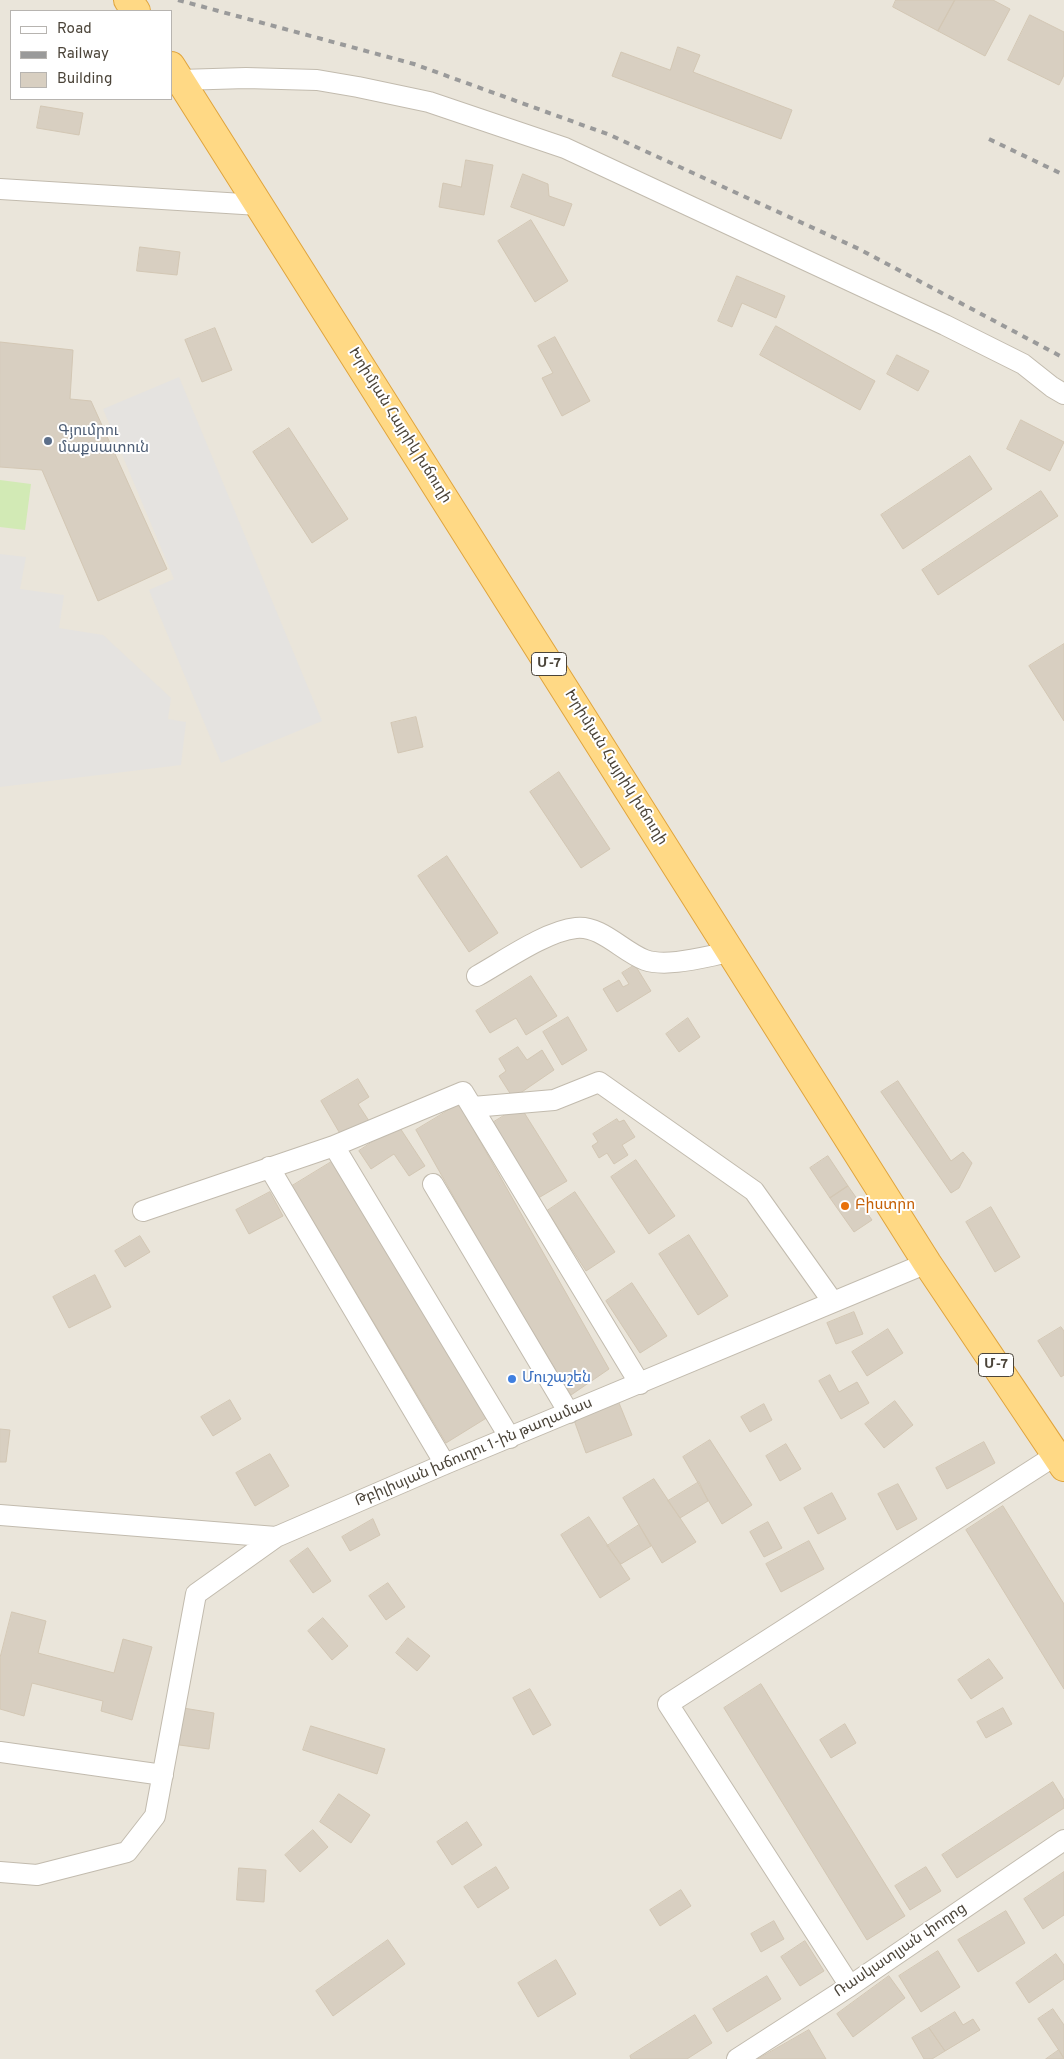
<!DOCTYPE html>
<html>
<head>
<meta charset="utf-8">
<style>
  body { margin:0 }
  #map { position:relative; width:1064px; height:2059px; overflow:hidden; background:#f6f3ec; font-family:Overpass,sans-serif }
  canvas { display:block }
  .legend { position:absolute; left:10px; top:10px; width:162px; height:90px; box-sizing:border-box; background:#fff; border:1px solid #b7b4b0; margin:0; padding:6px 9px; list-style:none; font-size:15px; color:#4b4439 }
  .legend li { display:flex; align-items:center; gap:10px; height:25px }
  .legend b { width:25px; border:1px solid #b7b4b0 }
</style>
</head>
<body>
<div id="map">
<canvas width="1064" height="2059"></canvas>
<ul class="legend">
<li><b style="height:6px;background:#fff"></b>Road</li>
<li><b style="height:6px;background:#9a9a9a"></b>Railway</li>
<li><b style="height:14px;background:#d8cfc1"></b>Building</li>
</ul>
</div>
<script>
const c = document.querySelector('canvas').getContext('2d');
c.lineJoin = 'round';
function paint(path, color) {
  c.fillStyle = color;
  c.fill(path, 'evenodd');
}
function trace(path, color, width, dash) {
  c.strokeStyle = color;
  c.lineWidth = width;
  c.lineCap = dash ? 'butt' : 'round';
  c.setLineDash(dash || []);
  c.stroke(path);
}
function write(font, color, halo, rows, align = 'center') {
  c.font = font + ' Overpass,"Noto Sans Armenian",sans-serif';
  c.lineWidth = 4;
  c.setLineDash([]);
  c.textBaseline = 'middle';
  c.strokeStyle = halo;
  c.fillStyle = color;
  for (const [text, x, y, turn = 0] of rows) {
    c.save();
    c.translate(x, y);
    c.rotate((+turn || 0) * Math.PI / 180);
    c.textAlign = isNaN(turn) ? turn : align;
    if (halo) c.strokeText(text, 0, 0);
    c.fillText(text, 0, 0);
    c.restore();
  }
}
const residential = new Path2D(`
  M0,0H1064V2059H0ZM11,11H171V99H11Z`);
const green = new Path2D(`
  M0,480L31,484L25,530L0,527Z`);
const parking = new Path2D(`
  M179,377L322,721L221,763L149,590L174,579L103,409Z
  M0,554L26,557L20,589L64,595L59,628L103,635L171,698L168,719L186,722L181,765L0,787Z`);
const building = new Path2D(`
  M896,0H955L938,31L893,7Z
  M955,0H993L1010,9L985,56L938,31Z
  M1030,15L1064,32V75L1059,85L1008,60Z
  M678,47L700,55L693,72L792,110L781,139L612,76L621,52L670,70Z
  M41,106L83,113L79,135L37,128Z
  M466,160L493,165L484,215L439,207L443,183L461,187Z
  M523,174L548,184L549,196L572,204L564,226L511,207Z
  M531,220L568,281L535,302L498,241Z
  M140,247L180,252L177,275L137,271Z
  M737,276L785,296L776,318L742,303L732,327L718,321Z
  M776,326L875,381L860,410L760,355Z
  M215,328L232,370L202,382L185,340Z
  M555,337L590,401L562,416L542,378L553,373L538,346Z
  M0,342L73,350L70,399L91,401L167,569L98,601L42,470L0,467Z
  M897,355L929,371L918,391L887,374Z
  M1021,420L1064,442L1050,471L1007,449Z
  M289,428L348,519L312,543L253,452Z
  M970,456L992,489L903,549L881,515Z
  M1041,491L1058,516L938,595L922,570Z
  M1064,644V721L1029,666Z
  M416,717L423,747L398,753L391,723Z
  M559,772L610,849L581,868L530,792Z
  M447,856L498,933L469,952L418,876Z
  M635,965L651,991L617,1012L603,989L619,980L623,987L629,984L622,973Z
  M531,976L557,1016L526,1035L516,1018L490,1033L476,1011Z
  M568,1017L587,1050L562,1065L543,1032Z
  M688,1018L700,1037L679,1052L666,1034Z
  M518,1047L527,1060L542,1050L554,1070L513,1098L499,1076L506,1071L499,1059Z
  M358,1079L369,1097L358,1104L369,1121L342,1137L321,1101Z
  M898,1081L951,1161L963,1152L972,1163L959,1188L951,1193L881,1092Z
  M459,1104L609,1369L571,1395L490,1261L416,1130Z
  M520,1106L567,1181L535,1200L489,1125Z
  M617,1119L619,1122L624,1120L635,1137L622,1145L628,1155L614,1164L607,1153L599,1158L592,1146L598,1142L593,1134Z
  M398,1125L425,1166L409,1176L394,1154L371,1169L359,1151Z
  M828,1156L848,1186L830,1198L810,1168Z
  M636,1160L675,1216L649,1234L611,1177Z
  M333,1161L488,1417L446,1443L292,1186Z
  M848,1186L872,1220L854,1232L830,1198Z
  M270,1192L283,1216L249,1234L236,1210Z
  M575,1192L615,1252L586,1271L547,1211Z
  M991,1207L1020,1257L995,1272L966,1222Z
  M689,1235L728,1296L698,1315L659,1254Z
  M140,1236L150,1252L125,1267L115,1251Z
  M95,1275L111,1307L69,1328L53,1297Z
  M632,1283L667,1336L640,1353L606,1301Z
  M854,1312L863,1334L836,1344L827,1323Z
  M1061,1327L1064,1331V1375L1061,1377L1038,1341Z
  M888,1329L903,1353L867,1376L852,1352Z
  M830,1375L839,1392L857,1382L869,1403L841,1419L819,1381Z
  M230,1400L241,1419L213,1436L201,1417Z
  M895,1401L913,1425L884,1448L865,1424Z
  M619,1403L632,1435L586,1453L574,1420Z
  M764,1404L772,1420L750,1432L741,1417Z
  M0,1429L10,1430L6,1462H0Z
  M710,1440L752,1505L722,1524L683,1457Z
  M984,1442L995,1463L947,1489L936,1468Z
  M786,1444L801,1469L780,1481L766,1456Z
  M270,1454L289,1486L255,1506L236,1473Z
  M654,1479L696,1542L662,1563L623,1498Z
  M699,1482L708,1501L680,1518L668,1501Z
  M898,1484L917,1519L897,1530L878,1494Z
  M832,1493L846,1519L818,1534L804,1508Z
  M1003,1506L1064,1604V1689L966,1530Z
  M589,1517L630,1579L600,1598L561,1535Z
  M373,1519L380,1535L350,1551L342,1537Z
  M768,1522L782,1548L764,1557L750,1532Z
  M639,1525L651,1546L621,1564L607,1546Z
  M809,1541L824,1569L781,1592L766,1564Z
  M308,1548L331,1581L313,1593L290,1561Z
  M388,1583L405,1607L386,1620L369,1596Z
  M12,1612L46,1621L38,1653L114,1673L123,1639L152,1647L132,1720L101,1711L103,1701L32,1683L24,1716L0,1709V1658Z
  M323,1618L348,1646L332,1660L308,1631Z
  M408,1638L430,1656L417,1671L396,1653Z
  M989,1659L1003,1678L971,1699L958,1680Z
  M761,1684L905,1916L867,1940L724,1708Z
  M530,1689L551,1725L533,1735L513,1698Z
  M177,1707L214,1713L209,1749L172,1744Z
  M1003,1708L1012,1724L986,1738L977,1722Z
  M845,1724L856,1743L831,1758L820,1740Z
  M311,1726L385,1749L377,1774L303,1750Z
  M1053,1782L1064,1800V1808L957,1878L942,1855Z
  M339,1794L370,1815L351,1843L320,1822Z
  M467,1822L482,1845L452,1865L437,1842Z
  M313,1830L328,1847L300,1872L285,1855Z
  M496,1867L509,1888L478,1908L464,1887Z
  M926,1867L941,1891L910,1910L895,1886Z
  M239,1868L266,1870L264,1902L237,1900Z
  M1064,1872V1915L1043,1929L1024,1899Z
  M681,1890L691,1906L660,1926L650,1910Z
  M1006,1911L1025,1943L978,1972L958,1940Z
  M774,1921L784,1939L761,1952L751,1934Z
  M388,1940L405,1964L333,2016L316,1991Z
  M805,1941L824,1971L800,1986L781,1957Z
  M938,1951L960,1987L921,2012L899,1976Z
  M1056,1954L1064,1965V1979L1029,2003L1016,1983Z
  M556,1960L576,1994L538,2017L518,1983Z
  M767,1976L781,1999L727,2032L713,2009Z
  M889,1976L905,1998L853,2037L837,2014Z
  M1053,2009L1064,2025V2058L1038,2019Z
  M955,2012L963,2025L973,2019L980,2030L945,2051L929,2028Z
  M695,2015L712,2043L687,2059H631L630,2056Z
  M929,2028L945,2051L932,2059H924L912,2038Z
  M809,2030L826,2059H758Z
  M1059,2050L1064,2059H1046Z`);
const minor = new Path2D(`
  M180,80L246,78L317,80L358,87L429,102L565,148L945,325L1023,364L1052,387L1064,394
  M0,189L259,205
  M477,976C504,961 546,931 576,928C601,925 623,952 645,960C668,968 707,956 731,952
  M473,1107L554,1100L599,1082L754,1191L833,1302
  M334,1146L510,1438
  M269,1167L445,1464
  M433,1184L569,1413
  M143,1211L334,1146L463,1092L640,1384
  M0,1515L276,1537L445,1464L927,1263
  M0,1752L163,1775
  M0,1872L37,1875L127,1852L155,1816L196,1594L276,1537
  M850,1986L668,1704L1056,1455
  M737,2059L850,1986L1064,1840`);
const trunk = new Path2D(`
  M128,0L136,11
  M171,66L927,1263L1064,1467`);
const rail = new Path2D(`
  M178,0L414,64L610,135L859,249L1064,358
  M989,139L1064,175`);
const markers = [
  [48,441,5,"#5c6f8a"],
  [845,1206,5,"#e8710a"],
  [512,1379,5,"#3f7fe0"]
];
const shields = [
  [549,664,35],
  [996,1365,35]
];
const shieldNames = [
  ["Մ-7",549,664],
  ["Մ-7",996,1365]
];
const streetNames = [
  ["Խրիմյան Հայրիկ խճուղի",399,426,58],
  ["Խրիմյան Հայրիկ խճուղի",615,768,58],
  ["Թբիլիսյան խճուղու 1-ին թաղամաս",474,1453,-23],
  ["Ռասկատլյան փողոց",901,1951,-34]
];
const serviceNames = [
  ["Գյումրու",58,432],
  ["մաքսատուն",58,449]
];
const foodNames = [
  ["Բիստրո",855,1206]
];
const shopNames = [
  ["Մուշաշեն",522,1379]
];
paint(residential, '#eae5da');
paint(green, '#d2eab5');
paint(parking, '#e5e3e0');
paint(building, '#d8cfc1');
trace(building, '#d3c7b4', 1);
trace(minor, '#c2bbae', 22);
trace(trunk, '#e0a43c', 30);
trace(minor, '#fff', 20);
trace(trunk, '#ffd985', 28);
trace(rail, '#9a9a9a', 4, [6, 6]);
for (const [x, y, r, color] of markers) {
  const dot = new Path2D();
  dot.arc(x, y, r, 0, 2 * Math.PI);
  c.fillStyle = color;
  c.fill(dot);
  trace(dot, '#fff', 2);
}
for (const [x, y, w] of shields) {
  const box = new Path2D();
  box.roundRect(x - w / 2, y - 11.5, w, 23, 4);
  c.fillStyle = '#fff';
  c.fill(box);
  trace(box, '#4b4439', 1);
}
write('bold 14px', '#4b4439', null, shieldNames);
write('15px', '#4b4439', '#fff', streetNames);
write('15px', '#4e5e75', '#fff', serviceNames, 'left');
write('15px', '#c56008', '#fff', foodNames, 'left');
write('15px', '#366cbe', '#fff', shopNames, 'left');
</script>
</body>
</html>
